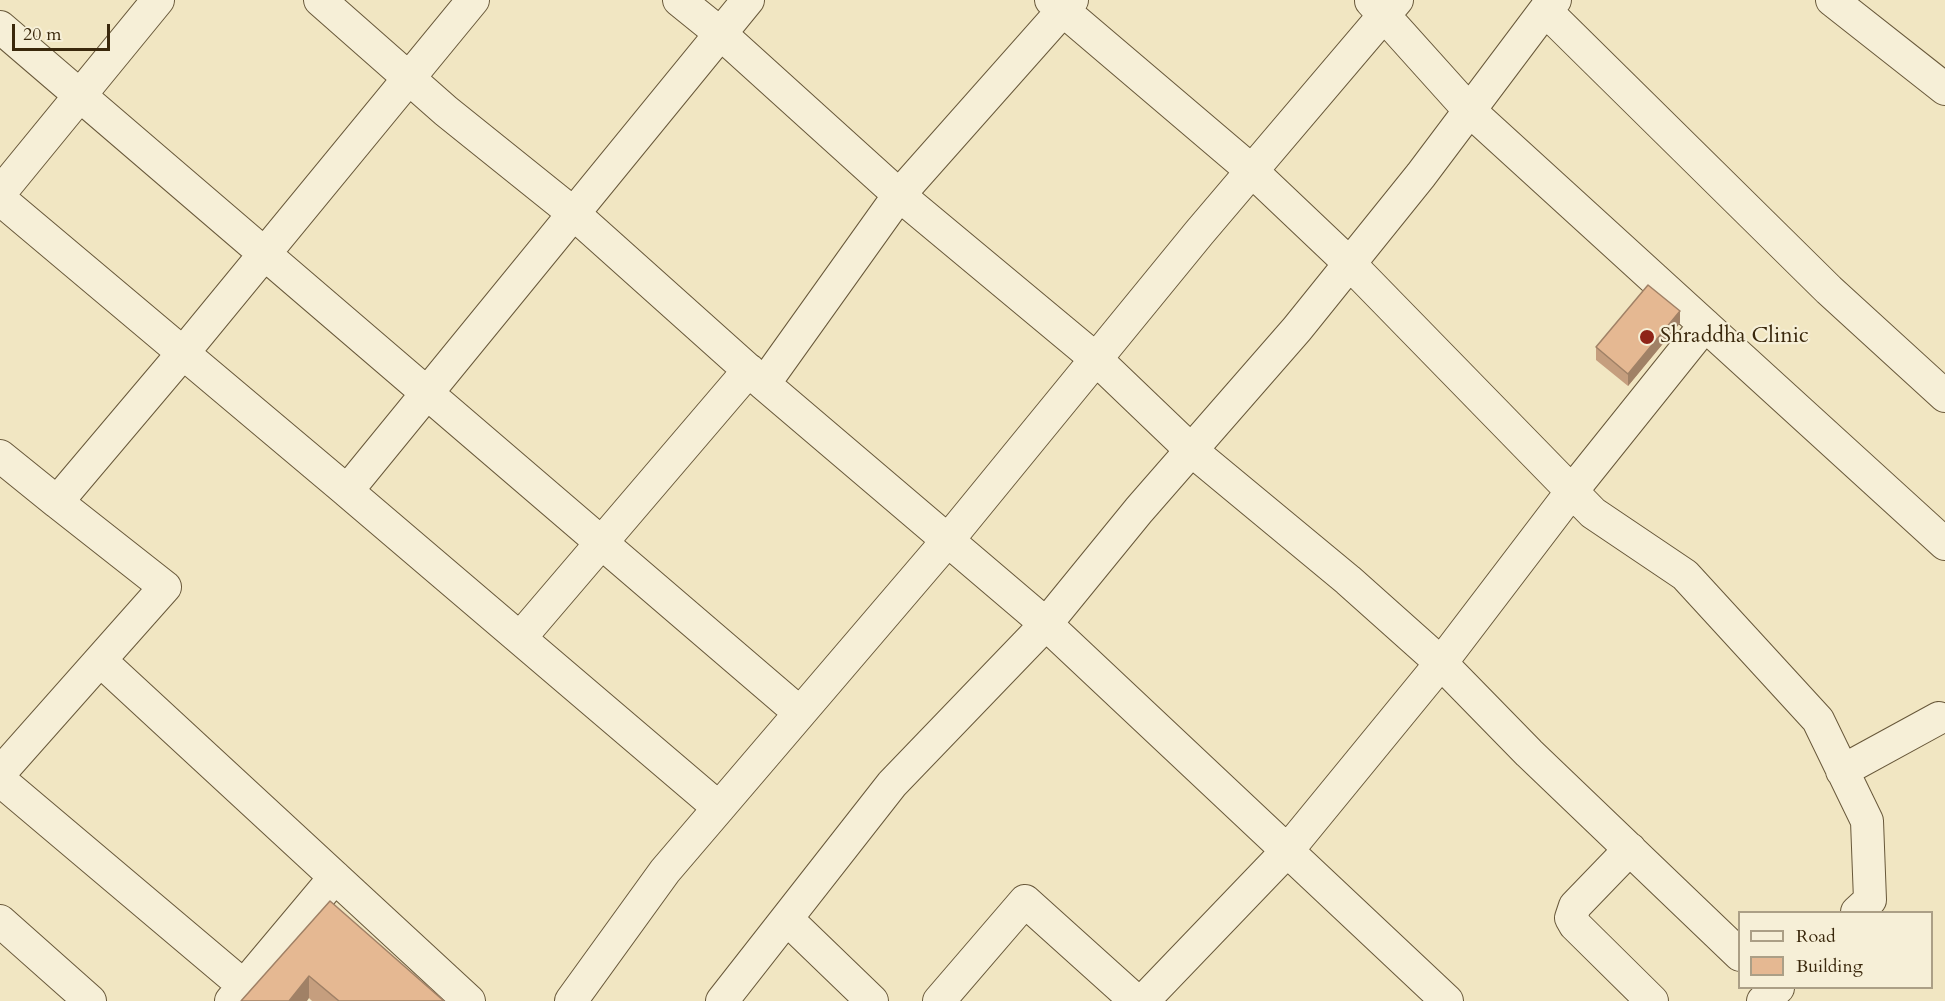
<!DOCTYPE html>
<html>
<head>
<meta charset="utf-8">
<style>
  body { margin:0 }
  #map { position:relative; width:1945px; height:1001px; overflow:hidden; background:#f1e6c2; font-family:Cardo,serif }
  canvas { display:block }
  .legend { position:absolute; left:1738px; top:911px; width:195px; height:78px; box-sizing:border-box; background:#f6efd7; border:2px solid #ab9f86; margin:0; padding:8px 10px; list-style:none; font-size:18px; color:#3a280c }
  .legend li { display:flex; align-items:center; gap:12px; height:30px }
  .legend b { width:30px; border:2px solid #ab9f86 }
  .scale { position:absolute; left:12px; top:24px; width:98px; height:27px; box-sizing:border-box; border:3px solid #3a280c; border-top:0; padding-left:8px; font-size:18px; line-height:21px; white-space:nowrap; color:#3a280c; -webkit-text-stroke:4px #f6efd7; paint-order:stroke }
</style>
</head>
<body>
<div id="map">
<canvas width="1945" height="1001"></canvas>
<ul class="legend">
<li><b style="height:8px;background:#f6efd7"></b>Road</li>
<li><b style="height:16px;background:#e5b892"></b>Building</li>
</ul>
<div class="scale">20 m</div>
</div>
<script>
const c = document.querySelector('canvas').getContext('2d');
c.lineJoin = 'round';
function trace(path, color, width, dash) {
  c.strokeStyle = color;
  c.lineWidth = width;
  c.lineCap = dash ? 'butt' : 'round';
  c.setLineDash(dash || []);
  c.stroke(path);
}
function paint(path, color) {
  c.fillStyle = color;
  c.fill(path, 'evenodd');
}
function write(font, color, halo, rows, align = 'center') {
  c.font = font + ' Cardo,serif';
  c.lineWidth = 4.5;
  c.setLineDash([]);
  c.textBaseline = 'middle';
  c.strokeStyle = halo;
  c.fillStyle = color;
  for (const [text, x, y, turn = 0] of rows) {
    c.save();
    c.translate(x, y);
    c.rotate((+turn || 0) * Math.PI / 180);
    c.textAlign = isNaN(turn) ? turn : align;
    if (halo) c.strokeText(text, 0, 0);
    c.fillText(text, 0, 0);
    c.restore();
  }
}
const minor = new Path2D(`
  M320,0L446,111L573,213L764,384L1046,624L1447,1001
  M679,0L721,34L899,195L1096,359L1191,450L1348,580L1441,663L1529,753L1740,955
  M1051,0L1252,171L1349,263L1593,513L1685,575L1818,720L1867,821L1870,900L1857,912
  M1555,0L1545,10L1829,290L1945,396
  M1832,0L1945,89
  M1371,1L1469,110L1945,544
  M0,27L800,713
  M0,193L158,0
  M0,199L347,491L748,0
  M764,384L899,195L1072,0
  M0,456L57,502L183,353L473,0
  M347,491L719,808
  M520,638L749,370
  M101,661L469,1001
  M1842,771L1939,718
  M0,773L165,587L57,502
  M0,780L244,986
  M1630,849L1575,906L1571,918L1575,925L1652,1001
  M787,919L872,1001
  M0,921L90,1001
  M231,1001L335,877
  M571,1001L665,871L948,540L1199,233L1397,0
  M722,1001L892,784L1046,624L1139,510L1297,329L1421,175L1545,10
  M939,1001L1025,901L1136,1001
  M1143,1001L1287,851L1441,663L1572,491L1705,325
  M1763,1001L1778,988`);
const wall = new Path2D(`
  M1680,323L1628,386L1596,360V347Z
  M330,901L444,1001H312L309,998L241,1001Z`);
const shadedWall = new Path2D(`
  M1680,311V323L1628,386V374Z
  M309,976V998L307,1001H289Z`);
const building = new Path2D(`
  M1648,285L1680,311L1628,374L1596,347Z
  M330,901L444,1001H339L309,976L289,1001H241Z`);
const markers = [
  [1647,337,8,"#8f2418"]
];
const poiNames = [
  ["Shraddha Clinic",1660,337]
];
trace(minor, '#68583a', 34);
trace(minor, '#f6efd7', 32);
paint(wall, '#c59e7e');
paint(shadedWall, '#a08166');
paint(building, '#e5b892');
trace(building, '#a08166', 1.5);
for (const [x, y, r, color] of markers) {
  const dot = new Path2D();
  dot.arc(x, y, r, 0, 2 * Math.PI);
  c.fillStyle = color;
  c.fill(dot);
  trace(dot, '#f6efd7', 2);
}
write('22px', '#3a280c', '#f6efd7', poiNames, 'left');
</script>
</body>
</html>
